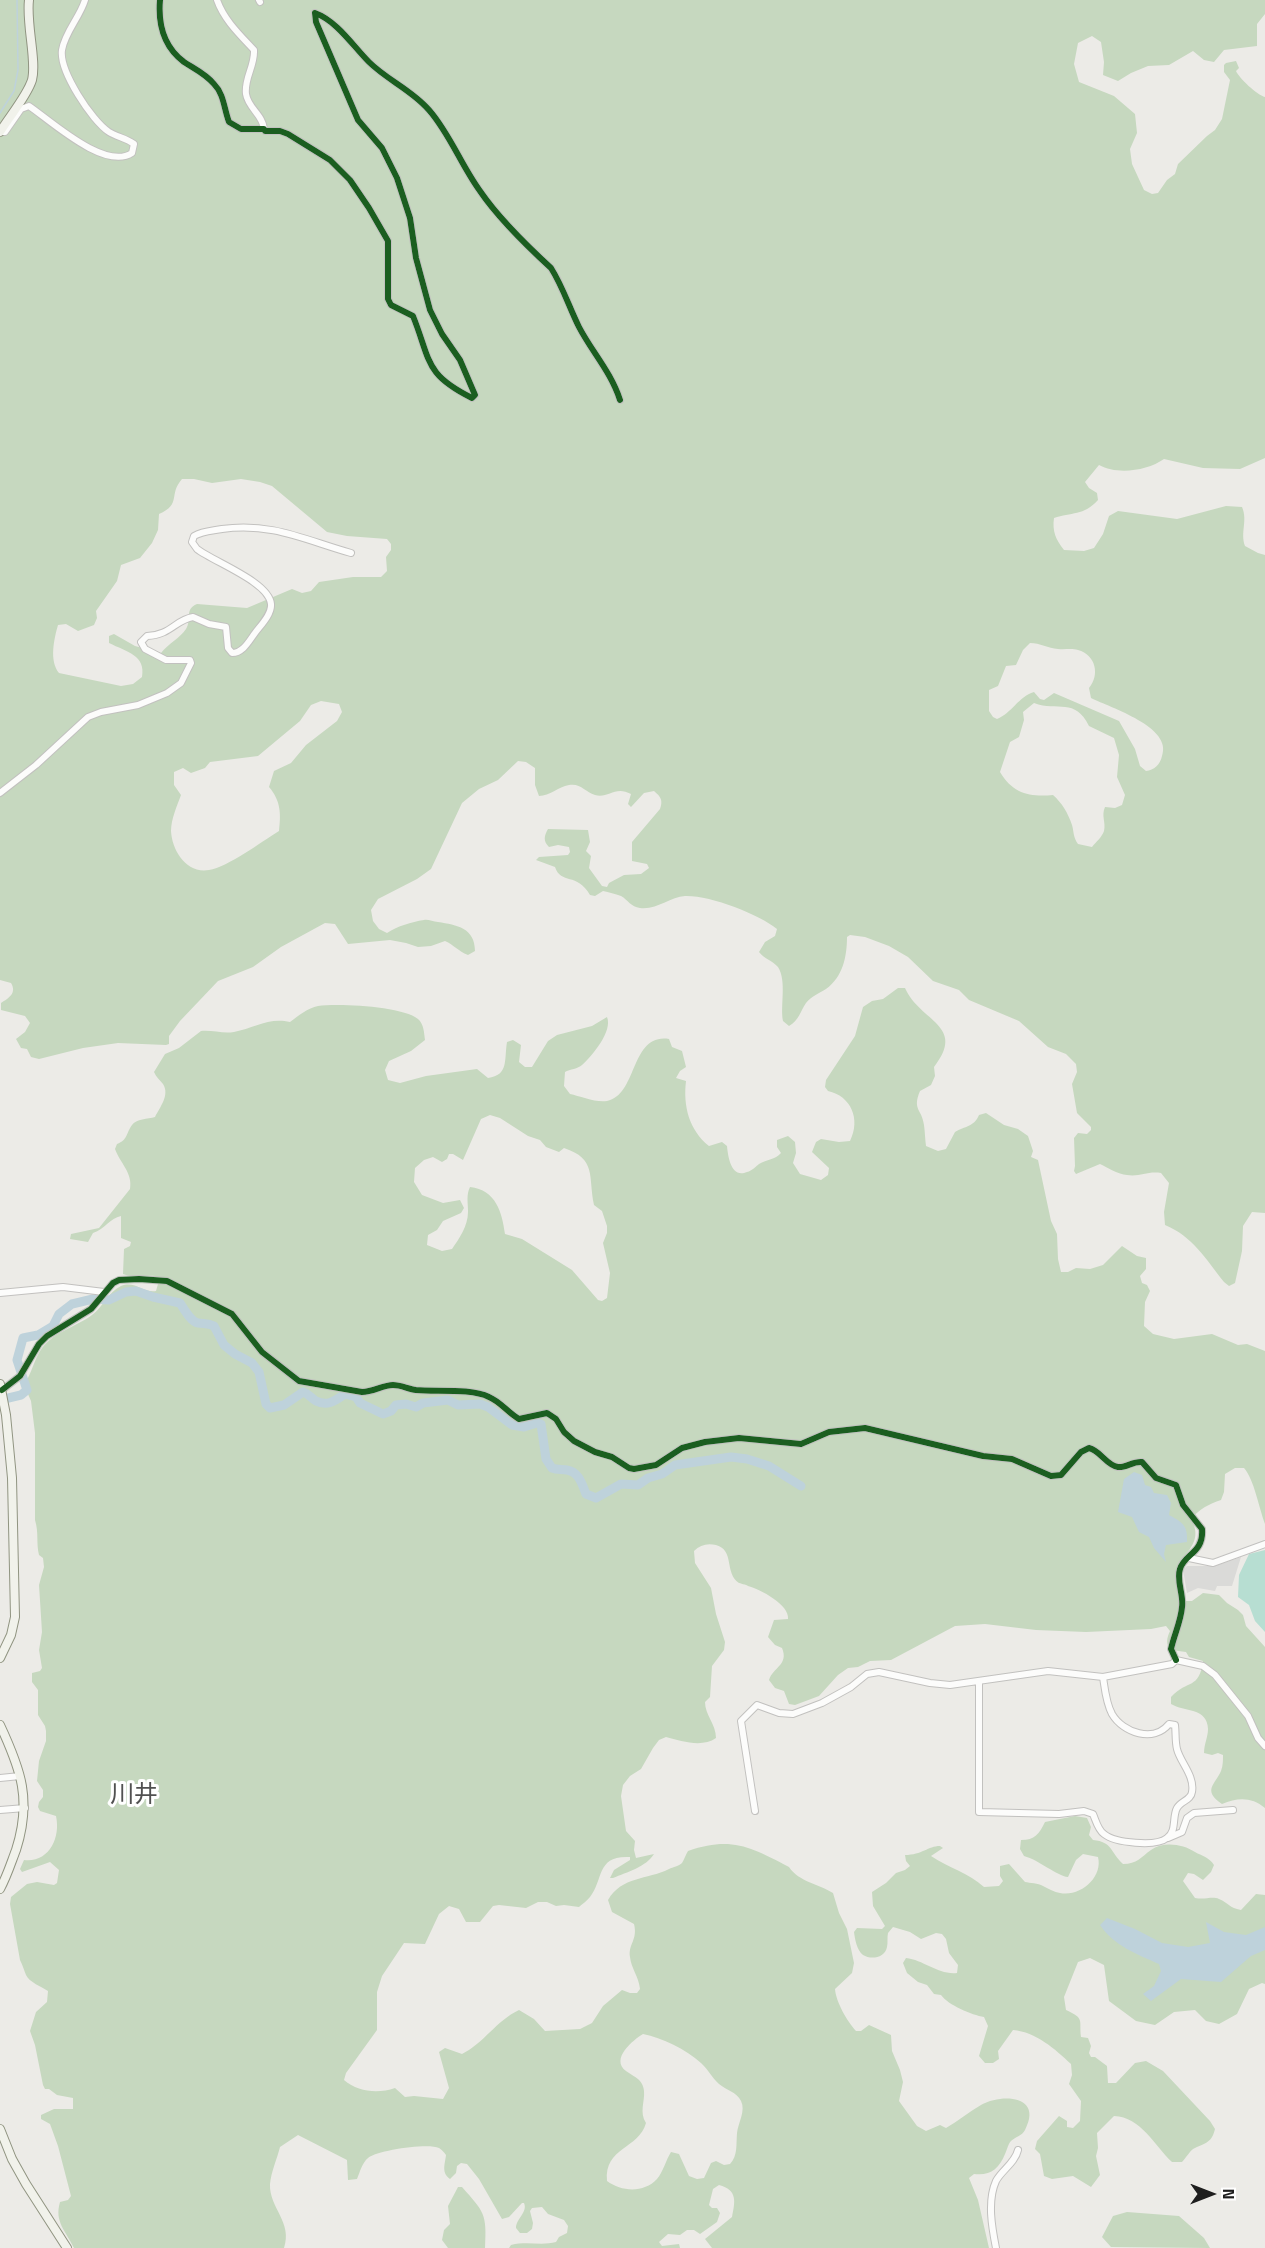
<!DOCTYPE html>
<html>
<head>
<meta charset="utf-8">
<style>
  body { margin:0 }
  #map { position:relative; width:1265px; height:2248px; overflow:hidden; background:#ecebe7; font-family:"Titillium Web",sans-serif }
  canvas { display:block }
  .north { position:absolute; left:1181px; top:2164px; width:60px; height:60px; -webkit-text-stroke:4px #fff; paint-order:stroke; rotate:90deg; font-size:16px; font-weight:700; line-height:24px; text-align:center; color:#1e1e1e }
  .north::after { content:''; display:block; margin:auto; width:21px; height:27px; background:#1e1e1e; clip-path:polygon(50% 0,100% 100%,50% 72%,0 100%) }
</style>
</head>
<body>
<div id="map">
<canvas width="1265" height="2248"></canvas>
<div class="north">N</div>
</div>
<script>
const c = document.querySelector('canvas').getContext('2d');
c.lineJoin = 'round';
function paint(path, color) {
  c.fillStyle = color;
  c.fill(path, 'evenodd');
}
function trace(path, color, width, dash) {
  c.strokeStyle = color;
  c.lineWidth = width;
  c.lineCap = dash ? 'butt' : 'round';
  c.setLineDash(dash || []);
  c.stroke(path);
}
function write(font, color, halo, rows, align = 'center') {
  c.font = font + ' "Titillium Web","Noto Sans JP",sans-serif';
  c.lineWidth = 6;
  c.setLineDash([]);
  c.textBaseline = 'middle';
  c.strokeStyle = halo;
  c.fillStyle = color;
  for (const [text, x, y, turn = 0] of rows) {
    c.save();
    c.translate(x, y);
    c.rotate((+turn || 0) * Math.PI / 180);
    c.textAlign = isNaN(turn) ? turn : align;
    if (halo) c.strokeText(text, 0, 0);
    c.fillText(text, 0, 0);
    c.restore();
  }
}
const religious = new Path2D(`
  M1241,1557L1232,1586H1217L1215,1591L1198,1588L1187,1593L1183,1570L1187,1566H1215Z`);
const forest = new Path2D(`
  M0,0H1265V14L1257,24V46L1224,50L1214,62L1204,60L1193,51L1169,65L1148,66L1131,73L1118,81L1103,75L1104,62L1101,42L1092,36L1078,43L1074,64L1079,82L1114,96L1135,114L1137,133L1130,149L1132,164L1144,190L1152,194L1158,193L1167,180L1175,174L1178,164L1207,136L1215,130L1222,119L1230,80L1224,72V65L1226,63L1236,61L1239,68L1236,71C1239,78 1257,95 1265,97V458L1240,469L1203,468L1164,459C1147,471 1117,475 1099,465L1085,482L1089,488L1097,493L1098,500C1084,516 1071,512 1054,518C1052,531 1056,540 1064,550L1084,551L1094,548L1103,534L1109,516L1118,511L1177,519L1226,506L1242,507C1248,521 1240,532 1245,546L1258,553L1265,555V1213L1252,1212L1243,1226L1242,1251L1235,1283L1229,1286L1224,1282C1206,1259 1192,1236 1165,1225L1164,1212L1169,1183L1161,1173C1147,1171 1140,1177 1127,1175C1118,1174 1108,1168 1100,1164L1076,1174L1074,1171L1075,1166L1074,1138L1078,1133L1087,1134L1091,1130V1127L1077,1113L1072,1084L1077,1072L1076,1064L1066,1054L1048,1047L1019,1021L969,1000L959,990L933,981L908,957L889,946L865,937L850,935L847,937C847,956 843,977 826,989C818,994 812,996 806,1003C800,1012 799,1020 789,1026L783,1021C780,1006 787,981 778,967C772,960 764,959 759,952L765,942L775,936L777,929C759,914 709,895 685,896C670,897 657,910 640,908C631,907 628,900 621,896C615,894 609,892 603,891L595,896L590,895C577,872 561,885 555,867L536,860L539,857L568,855L570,852L569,847L558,845L549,847C543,841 544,836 548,829L588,830L590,842L586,851L591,856L589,868L602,886L607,887L609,883L624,875L641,874L649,868L647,864L632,861V842L660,809C663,800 661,797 654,791L644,793L631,807L628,804L631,794C615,785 608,799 595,795C585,792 581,783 569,785C558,787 550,796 539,796L535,785V768L526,762L518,761L498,780L479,789L462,803L431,869L417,879L378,899L371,910L373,921L379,929L387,933C398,926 411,922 424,920C428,919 433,922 438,922C457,925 475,928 475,951L468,955C458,951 454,945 445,941L431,946L418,947L406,943L390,940L348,944L335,924L325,923L281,947L253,967L218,981L180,1021L169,1036V1044L166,1045L118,1043L83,1048L39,1059L31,1057L27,1049L21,1048L16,1039L25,1032L30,1023L25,1016L1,1010V1003C9,998 17,993 11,983L0,980ZM182,479H194L212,483L241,479L260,482L272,486L327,532L347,536L387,539L391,544V550L386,557L387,571L381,577H353L319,582L311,591L302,593L292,589L247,608L197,604C184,609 192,620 186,629C180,638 168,644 161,653L135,646L114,634L109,636V643C127,652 146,655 142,677L133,684L121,686L59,673C49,661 54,639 58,625L66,624L78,631L94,625L97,618L96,611L117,581L121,565L140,558L152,543L158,530L159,514C182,504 168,495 182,479ZM1030,643C1040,643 1048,648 1058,649C1065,650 1071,648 1078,650C1096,655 1100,675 1089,688L1091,698C1111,708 1173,727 1162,756C1160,765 1154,770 1146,771L1140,766L1135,749L1119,721L1054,693L1044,700L1040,699L1034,692C1018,697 1012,713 997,719L993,717L989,711V690L998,686L1006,666L1016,665L1023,650ZM321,701L339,704L342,712L337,721L306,745L291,763L274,771L269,787C281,801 281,814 279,831C261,842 228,867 209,870C186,874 172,850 171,831C171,819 177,806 181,795L174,785V772L183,768L191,773L205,768L210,762L258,756L300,721L311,705ZM1034,703C1058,712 1075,697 1089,726L1114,738L1119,755L1117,777L1125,795L1122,805L1115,808L1105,807C1101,816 1106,822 1104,831C1102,837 1096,842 1092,847L1078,844C1073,837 1074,832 1072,825C1068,813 1062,803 1053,795C1030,797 1013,794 1000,772L1010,742L1019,737L1024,720L1023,712Z
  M898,988H905C920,1022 967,1025 934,1067L935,1076L931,1085L920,1091C912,1110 922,1109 924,1125C925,1132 925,1139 926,1146L938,1151L946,1149L955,1132C965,1126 974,1127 979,1115L986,1113L1004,1125L1018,1129L1028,1136L1033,1151L1031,1157L1038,1160L1051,1221L1057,1234L1058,1259L1061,1272H1068L1076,1268L1090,1269L1103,1265L1122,1246L1137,1256L1146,1258V1269L1140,1276L1142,1283L1147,1285L1150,1291L1145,1302L1144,1326L1153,1334L1174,1339L1212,1334L1238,1345L1247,1344L1265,1351V1524C1259,1508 1254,1479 1244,1468H1235L1225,1474L1224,1492L1221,1500C1209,1504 1199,1509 1191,1519C1203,1540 1188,1549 1178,1567L1184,1601H1192L1203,1593L1219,1595L1227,1603L1238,1610L1243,1615L1246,1626L1265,1647V1808C1252,1797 1238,1797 1222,1804C1202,1790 1215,1785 1221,1771C1223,1766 1223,1760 1223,1755L1218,1753L1212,1755L1204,1753C1204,1744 1208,1737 1208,1729C1207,1707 1184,1712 1171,1704V1697C1188,1679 1199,1690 1203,1661L1189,1657L1186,1652L1171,1650C1165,1644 1167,1638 1170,1631L1166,1626L1151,1629L1086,1632L1036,1630L985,1624L955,1626L891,1660L870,1661L858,1667L848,1668L838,1675L819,1696L795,1705L789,1704L784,1691L775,1688L769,1680C773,1667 789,1665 782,1648L775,1645L768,1637L774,1620L788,1619C790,1605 760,1589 748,1586C747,1585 739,1583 739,1583C724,1573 735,1550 716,1545C707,1543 700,1545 694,1551L695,1563L711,1588L716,1614L725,1642L724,1650L712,1666L710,1697L705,1702C705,1715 716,1724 716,1738C702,1748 681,1741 666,1737L659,1740L653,1748L641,1769L630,1776L623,1785L621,1796L626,1831L635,1841L634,1850L636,1858L654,1854C646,1867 627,1872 613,1878H610L614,1870L630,1860V1857C596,1855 604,1879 590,1897C587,1901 582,1904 579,1907L564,1905L556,1906L547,1902H538L526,1908L499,1905L493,1906L480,1922H466L459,1909L449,1906L439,1914L425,1944L404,1943L382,1976L377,1992V2030L346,2073L344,2080C358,2092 378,2094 395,2088L405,2097L414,2096L443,2099L449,2088L439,2052L445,2048L462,2054C484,2043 496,2021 519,2010L534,2019L545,2031L580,2029L592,2023L603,2006L622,1990L630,1993H637L640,1989C639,1977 631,1968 630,1957C628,1944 638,1940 634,1924L612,1912L608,1900C622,1876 647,1880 669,1869C673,1867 679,1866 682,1863C684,1860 686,1854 688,1851C731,1836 751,1847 789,1867C799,1882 819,1884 833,1893L839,1913L847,1929L854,1963L852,1973L835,1989C836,2002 847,2021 856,2031H861L869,2025L891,2035L892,2051L900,2070L903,2082L899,2101L917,2126L926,2131L940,2125L946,2128C958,2121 969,2112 981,2105C1003,2093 1043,2096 1025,2130C1022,2136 1015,2137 1011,2141C1008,2144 1007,2150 1005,2154C999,2169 990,2176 974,2174L969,2178L978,2200L989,2248H712L705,2239L732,2217C735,2202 738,2190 719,2185L713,2189L709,2205L712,2208H717L720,2213L717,2222L700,2234L694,2230H687L680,2235L668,2234L659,2242L662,2246L679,2244L680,2248H509L511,2245C527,2241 542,2246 556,2242L559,2237L567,2233L568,2226L564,2220L548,2214L542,2207L532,2208L530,2211L533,2223L532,2229L527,2233H520L516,2228C516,2219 528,2212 524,2203H522L509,2217L502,2219L479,2179L467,2164L461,2163L457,2166L456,2173L450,2179C441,2173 445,2164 446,2155C444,2152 442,2150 439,2148C428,2143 378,2150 368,2158C362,2163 360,2172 357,2179L348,2180L347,2160L298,2135L280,2147C277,2159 271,2172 270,2184C269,2208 293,2222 284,2248H74C66,2231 54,2222 60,2202L68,2200L71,2196L58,2146L50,2124L41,2119V2115L54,2109H73V2098L57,2095L49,2089H45L43,2085L35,2045L30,2031L36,2012L47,2002L48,1991C42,1987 29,1982 26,1975C24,1970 23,1966 20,1960L10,1904L11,1897L27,1884L37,1882L54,1885L57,1883L59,1870L50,1862L22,1872L20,1869L24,1860C48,1863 61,1839 56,1816L40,1811L38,1807L39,1802L43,1797V1790L37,1781L39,1761L46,1741V1731L45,1726L38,1715V1690L32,1682V1673L40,1671L42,1668L39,1650L42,1632L39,1585L44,1567L43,1558L39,1555C36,1543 39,1533 35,1520V1433L31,1401L24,1385C32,1373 34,1359 42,1348C55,1331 76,1327 92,1315C103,1307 108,1292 121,1286C135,1280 143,1293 156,1291L158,1284L155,1276C145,1275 132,1278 123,1274L124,1249L130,1246L131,1242L121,1238V1216C110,1218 105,1229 93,1233L88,1242L70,1239L71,1234L99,1228L130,1189C133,1173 120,1163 115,1149L117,1144C128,1140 126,1133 132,1125C136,1119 148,1119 155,1117C160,1107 170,1095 163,1084C160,1080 156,1077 154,1072L165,1054L179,1048L201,1031C213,1030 223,1034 234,1032C254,1028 269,1017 290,1022C298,1016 308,1008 318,1006C337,1003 403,1006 418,1019C424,1024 424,1033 425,1040L411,1051L389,1061L385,1070L388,1080L400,1083L426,1076L477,1069L488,1078C509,1075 504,1060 507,1042L513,1040L521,1045L519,1062L525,1067H532L548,1041L557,1035L592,1026L607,1017C613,1031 592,1056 582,1065C578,1069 570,1069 565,1072L564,1086L570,1094C580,1096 596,1103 607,1101C638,1095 630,1033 669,1039L672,1047L682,1051L686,1067L680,1071L676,1078L686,1081C683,1106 689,1130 709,1146L722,1142L727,1146C728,1156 731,1179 747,1172C752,1171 756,1166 759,1164C767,1159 775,1160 781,1153L777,1147V1140L788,1136L795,1142L796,1153L793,1163L800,1174L821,1180L828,1175L829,1168L812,1152L816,1142L821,1139L839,1142L850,1141C861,1119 851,1096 828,1091L825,1087L826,1080L855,1036L863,1007L872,1001L883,999ZM490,1115L500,1118L528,1136L540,1140L546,1147L559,1152L564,1148C597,1159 588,1176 594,1205L602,1211L607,1226V1233L603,1243L610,1273L607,1298L602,1301L598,1300L572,1270L522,1239L505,1234C502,1212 496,1190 470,1187C466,1195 468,1203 468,1212C468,1226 459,1239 452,1249L442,1251L427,1245L428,1235L437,1230L443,1221L461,1213L464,1208L460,1200L443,1203L422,1195L414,1182L415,1168L424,1160L433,1157L442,1162L447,1159L449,1154H453L463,1160L481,1119ZM643,2034C662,2038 686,2049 701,2063C708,2069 712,2078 719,2084C726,2090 737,2092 741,2101C746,2111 738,2123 737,2133C736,2144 738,2156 730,2164L724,2165L716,2161L711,2163L704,2178L697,2179L689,2176L679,2154L671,2152C666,2160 663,2172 657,2179C644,2193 622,2192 607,2181C604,2147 639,2149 646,2123C639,2112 645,2102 644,2091C643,2079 634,2077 626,2071C610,2059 633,2040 643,2034Z
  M1075,1816L1087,1818L1091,1827L1089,1835L1093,1840C1113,1842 1110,1852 1123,1864C1137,1864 1141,1857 1151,1850C1163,1841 1183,1844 1195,1852C1202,1856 1209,1857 1214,1865L1211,1872L1203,1880L1194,1874L1188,1873L1183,1881L1195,1898C1205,1900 1212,1896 1219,1899C1229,1903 1229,1908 1241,1910L1256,1894L1265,1895V1984L1262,1983L1249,1989L1237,2014L1219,2024L1206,2021L1195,2010L1174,2012L1155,2025L1136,2021L1109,2001L1104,1965L1090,1958L1078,1962L1064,1997L1066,2010C1085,2019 1079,2019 1081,2037L1088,2038L1091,2046L1089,2053L1091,2057H1095L1107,2066L1108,2083H1116L1135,2063L1146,2061L1163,2071L1210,2121L1215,2129C1212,2142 1206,2143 1195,2148C1191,2149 1186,2158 1182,2162H1172C1154,2145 1141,2117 1114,2116L1097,2133L1098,2148L1096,2156L1100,2175L1091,2187L1073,2176L1052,2179L1044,2176L1040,2154L1035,2149L1037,2141L1059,2116L1067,2121V2127L1073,2128L1080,2121L1081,2101L1069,2084L1072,2075L1071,2064C1055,2049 1036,2032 1013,2030L998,2051L999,2059L993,2063H985L979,2056L988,2026L984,2017C972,2015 948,2005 941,1995L934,1994L927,1985L918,1982L907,1973L903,1963L906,1958C924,1960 938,1975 957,1973L958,1965L949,1953L946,1939L942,1934L936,1933L921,1939L910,1932L893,1927L888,1933C887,1937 888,1943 887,1947C885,1958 871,1960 863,1955C857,1950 855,1940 854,1932L857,1928L882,1929L885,1926L873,1906L872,1892L886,1883L896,1873L905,1870L910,1866L906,1861L905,1855C922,1855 928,1846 940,1846L943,1848L931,1856C949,1868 969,1873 984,1887L999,1886L1003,1881L1000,1876V1866L1009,1864L1025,1882C1030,1883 1038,1883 1043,1886C1049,1889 1054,1892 1060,1893C1081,1897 1103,1877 1098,1857L1083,1854L1076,1860L1068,1877C1057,1876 1039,1860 1024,1856L1020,1849L1021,1840C1035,1840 1039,1834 1045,1822Z
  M458,2187H462C484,2212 487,2213 485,2248H448L442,2240L444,2230L450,2224L448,2206Z
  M1127,2212L1179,2216L1204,2238L1210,2248L1111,2247L1102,2237L1113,2216Z`);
const pitch = new Path2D(`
  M1265,1550V1632L1255,1621L1249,1605L1238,1597L1239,1575L1249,1554Z`);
const water = new Path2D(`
  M1134,1472L1142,1475L1145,1485L1151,1487L1154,1493L1167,1495L1171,1503L1169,1515C1182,1522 1188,1525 1187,1542L1166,1545L1164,1554L1166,1562L1154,1548L1149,1537L1139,1532L1132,1517L1118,1512L1124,1479Z
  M1107,1918L1135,1929L1162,1943L1188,1947L1210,1943L1206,1922L1224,1932L1246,1935L1265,1927V1950L1251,1956L1221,1982L1181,1979L1151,2001L1143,1994L1154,1986L1161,1971L1159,1964C1137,1954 1114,1946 1100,1925Z`);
const stream = new Path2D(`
  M0,113L14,91L18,70L17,0`);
const river = new Path2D(`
  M0,1400L21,1395L27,1390L17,1360L23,1338L38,1335L53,1326L59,1314L72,1304L93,1299L109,1300L126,1292L136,1291L153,1297L180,1303C184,1309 191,1322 198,1323C205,1324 208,1323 214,1326L224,1345L235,1354L252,1363L259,1372L266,1404L270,1408L284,1405L303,1392C309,1394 311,1398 316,1401C328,1407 336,1400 345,1394L356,1397L360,1403L383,1414L391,1411L396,1405L406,1404L416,1407L423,1403L448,1400L458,1405L480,1404L488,1407L512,1425L524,1427L537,1423L541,1424L546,1459L552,1468C557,1470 562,1469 567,1470C579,1472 582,1484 586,1494L596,1498L621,1484L638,1485L648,1478L662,1474L675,1465L731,1457L747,1459L769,1466L801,1486`);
const minor = new Path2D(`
  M160,0C158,24 164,47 184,62C195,69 206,74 214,84C224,94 224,109 229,122L241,129H264L265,131H280L288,134L330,160L350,180L369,208L388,241V299L391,305L413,316C431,361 424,374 472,398L475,395L460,360L442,334L430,310L416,258L410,218L397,178L382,148L358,120L316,22L315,13C337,21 353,46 369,62C387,80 412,90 429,110C450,134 461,165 480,191C499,219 526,245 551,268C563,287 569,307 579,327C592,352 611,372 620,400
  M217,0C224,20 240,35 254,50C255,66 244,78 246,94C248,108 263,115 264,129
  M259,0L260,2
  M0,132H5L21,109L29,106C51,121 105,171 132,153L134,144C126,138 117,137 109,132C92,121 59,71 62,50C65,32 80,17 85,0
  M0,793L36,765L88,717L101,712L138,705L167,693L181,683L191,663L190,660H166L145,649L141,642L147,636C171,635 175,620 193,617L209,624L226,627L228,648L232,653C243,653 249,641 255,633C261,625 272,614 271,604C269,582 214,562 197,549L192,542L194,536C203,531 212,531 222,529C271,522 305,540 351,553
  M0,1293L63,1287L104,1292
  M2,1390L20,1376L39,1344L47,1336L91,1309L113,1283L119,1280L139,1279L167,1281L232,1314L262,1352L299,1381L362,1392C373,1392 383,1385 393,1385C401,1385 408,1389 416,1390C436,1392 471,1388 489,1397C501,1402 508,1413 519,1419L547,1413L556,1419L564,1432L574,1441L595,1452L612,1457L629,1468L634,1469L656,1465L682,1448L705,1442L739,1438L801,1444L829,1432L865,1428L983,1456L1012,1459L1051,1476L1061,1475L1081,1452L1089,1448C1101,1451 1106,1465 1118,1467C1126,1468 1133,1461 1142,1462L1156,1478L1176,1485L1183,1505L1202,1529C1204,1553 1184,1554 1180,1569C1176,1581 1184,1595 1182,1607C1181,1621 1174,1635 1171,1649L1176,1660
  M1189,1558L1213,1563L1265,1544
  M979,1681V1812L1059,1814L1084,1811L1093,1814C1096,1821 1098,1830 1104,1834C1115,1843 1156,1847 1167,1838C1177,1831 1172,1817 1177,1808C1181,1801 1191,1800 1192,1792C1195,1776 1180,1762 1177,1749C1175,1741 1176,1733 1175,1725L1169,1724C1154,1743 1123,1733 1112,1714C1106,1703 1105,1690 1103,1677
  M0,1778L20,1776
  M0,1810L25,1808
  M755,1811L741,1721L757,1705L779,1713L793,1714L822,1703L851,1687L867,1674L879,1672L930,1683L950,1685L1048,1671L1103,1677L1172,1664L1176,1660L1203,1666L1215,1675L1248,1716L1258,1738L1265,1746
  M1168,1838L1182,1832L1187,1818L1194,1813L1233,1810
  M996,2248C992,2228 987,2201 996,2181C1002,2170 1015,2163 1018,2150`);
const secondary = new Path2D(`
  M0,132C9,117 27,96 32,80C37,61 26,24 29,0
  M0,1384L6,1415L12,1478L15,1617L11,1635L0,1658
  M0,1725C21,1770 32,1800 16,1850C11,1863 7,1876 0,1889
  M0,2129L12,2159L26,2184L67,2248`);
const cycleway = new Path2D(`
  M160,0C158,24 164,47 184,62C195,69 206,74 214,84C224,94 224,109 229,122L241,129H264L265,131H280L288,134L330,160L350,180L369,208L388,241V299L391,305L413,316C431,361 424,374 472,398L475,395L460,360L442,334L430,310L416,258L410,218L397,178L382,148L358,120L316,22L315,13C337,21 353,46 369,62C387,80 412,90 429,110C450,134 461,165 480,191C499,219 526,245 551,268C563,287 569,307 579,327C592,352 611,372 620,400
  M2,1390L20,1376L39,1344L47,1336L91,1309L113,1283L119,1280L139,1279L167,1281L232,1314L262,1352L299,1381L362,1392C373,1392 383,1385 393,1385C401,1385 408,1389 416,1390C436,1392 471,1388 489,1397C501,1402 508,1413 519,1419L547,1413L556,1419L564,1432L574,1441L595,1452L612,1457L629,1468L634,1469L656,1465L682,1448L705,1442L739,1438L801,1444L829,1432L865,1428L983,1456L1012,1459L1051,1476L1061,1475L1081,1452L1089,1448C1101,1451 1106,1465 1118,1467C1126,1468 1133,1461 1142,1462L1156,1478L1176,1485L1183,1505L1202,1529C1204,1553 1184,1554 1180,1569C1176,1581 1184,1595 1182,1607C1181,1621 1174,1635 1171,1649L1176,1660`);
const quarterNames = [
  ["川井",134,1796]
];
paint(religious, '#dadad8');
paint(forest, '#c6d8bf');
paint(pitch, '#b7ded2');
paint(water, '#bed2db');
trace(stream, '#bed2db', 1.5);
trace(river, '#bed2db', 9);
trace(minor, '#c2c1bf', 8);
trace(secondary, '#909481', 10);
trace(minor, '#fcfcfb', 6);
trace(secondary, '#f1f2eb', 8);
trace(cycleway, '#1b5e20', 6);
write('24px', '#515151', '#fff', quarterNames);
</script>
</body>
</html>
